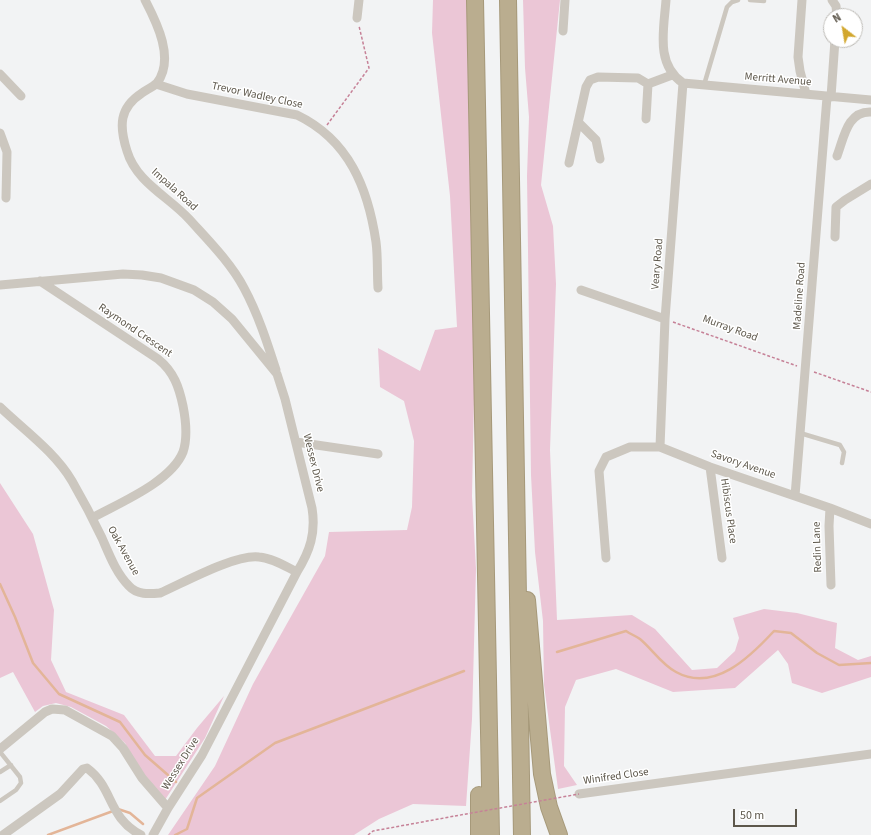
<!DOCTYPE html>
<html>
<head>
<meta charset="utf-8">
<style>
  body { margin:0 }
  #map { position:relative; width:871px; height:835px; overflow:hidden; background:#f2f3f4; font-family:"Source Sans 3",sans-serif }
  canvas { display:block }
  .north { position:absolute; left:823px; top:8px; width:40px; height:40px; box-sizing:border-box; background:#fff; border:1px solid #bebcb7; border-radius:50%; rotate:329deg; font-size:11px; font-weight:700; line-height:16px; text-align:center; color:#5d574b }
  .north::after { content:''; display:block; margin:auto; width:14px; height:18px; background:#d2a72e; clip-path:polygon(50% 0,100% 100%,50% 72%,0 100%) }
  .scale { position:absolute; left:733px; top:809px; width:64px; height:18px; box-sizing:border-box; border:2px solid #5d574b; border-top:0; padding-left:5px; font-size:12px; line-height:14px; white-space:nowrap; color:#5d574b; -webkit-text-stroke:3px #fff; paint-order:stroke }
</style>
</head>
<body>
<div id="map">
<canvas width="871" height="835"></canvas>
<div class="north">N</div>
<div class="scale">50 m</div>
</div>
<script>
const c = document.querySelector('canvas').getContext('2d');
c.lineJoin = 'round';
function paint(path, color) {
  c.fillStyle = color;
  c.fill(path, 'evenodd');
}
function trace(path, color, width, dash) {
  c.strokeStyle = color;
  c.lineWidth = width;
  c.lineCap = dash ? 'butt' : 'round';
  c.setLineDash(dash || []);
  c.stroke(path);
}
function write(font, color, halo, rows, align = 'center') {
  c.font = font + ' "Source Sans 3",sans-serif';
  c.lineWidth = 3;
  c.setLineDash([]);
  c.textBaseline = 'middle';
  c.strokeStyle = halo;
  c.fillStyle = color;
  for (const [text, x, y, turn = 0] of rows) {
    c.save();
    c.translate(x, y);
    c.rotate((+turn || 0) * Math.PI / 180);
    c.textAlign = isNaN(turn) ? turn : align;
    if (halo) c.strokeText(text, 0, 0);
    c.fillText(text, 0, 0);
    c.restore();
  }
}
const green = new Path2D(`
  M433,0H469L475,350L472,496L476,569L472,719L466,806L413,804L379,819L354,835H168L215,766L253,684L325,556L329,532L407,530L412,507L414,441L404,401L380,387L378,348L420,371L435,330L457,327L450,196L432,33Z
  M523,0H560L541,185L553,226L556,284L550,450L557,620L632,615L655,629L692,670L717,668L735,651L739,638L733,618L764,609L797,613L837,623L835,648L858,660L871,656V677L822,693L792,683L788,664L778,650L735,688L673,692L616,669L576,680L565,707L564,766L577,785L558,789L544,685L543,621L535,552L531,475L527,176L529,117L525,68Z
  M0,483L33,534L54,610L51,660L66,692L124,715L155,756H176L197,728L224,696L205,738L165,800L142,773L125,743L106,726L71,707L56,703L43,706L35,712L13,672L0,678Z`);
const stream = new Path2D(`
  M0,584L15,617L33,663L59,694L120,722L145,755L176,782
  M557,652L626,631C630,634 636,636 640,639C652,649 662,665 676,672C714,693 750,657 774,631L791,633L817,653L839,665L871,663
  M118,809L130,813L143,824
  M48,835L113,811
  M175,835L187,829L197,798L275,743L464,671`);
const path = new Path2D(`
  M327,125L369,68L359,26
  M673,322L797,366
  M814,372L871,392
  M368,835L373,831L455,816`);
const service = new Path2D(`
  M750,0L764,1
  M704,85L727,7L732,2L738,0
  M800,433L840,445L844,452L842,463
  M0,752L20,777L21,783L16,790L0,801
  M0,772L11,765`);
const minor = new Path2D(`
  M145,0C157,23 175,59 157,83C153,87 146,90 142,93C119,108 119,126 127,151C136,182 169,197 189,219C208,240 231,263 244,288C258,314 267,342 276,370
  M666,0C664,29 655,64 683,83L871,100
  M802,0L798,57L800,71L806,94
  M832,0L836,6L837,16
  M357,18L359,0
  M563,31L565,0
  M0,74L21,96
  M156,84L187,94L297,115C349,140 368,188 376,242C378,257 377,273 378,288
  M648,84L672,75
  M831,97L835,40
  M646,119L648,84
  M578,122L596,140L600,159
  M0,133L7,152L6,198
  M837,156C844,138 847,111 871,112
  M569,163L586,87L590,80L598,77L638,78L648,84
  M835,237L836,207L845,200L871,184
  M40,281L158,359C174,372 179,387 183,406C186,421 188,437 183,452C171,482 119,503 92,518
  M0,285L123,274L142,275L161,278L194,290L213,302L232,319L277,374L285,399L312,508C316,533 310,551 297,572L202,755L168,808L153,835
  M581,290L665,319
  M0,407C24,430 55,452 72,481C83,500 93,519 102,538C109,554 116,573 129,586C137,595 149,594 160,593C183,583 235,554 259,557C272,558 285,566 297,572
  M296,442L378,454
  M660,447L665,319L683,83
  M710,467L722,558
  M795,496L827,97
  M830,508L829,526L831,585
  M606,558L599,471L606,457L630,447H660L710,467L830,508L871,524
  M0,749L45,712L52,709L65,710L112,736L123,748L142,778L168,808
  M579,794L871,754
  M3,835L60,794L83,769L87,768C114,788 107,817 141,835`);
const motorway = new Path2D(`
  M475,0L491,835
  M508,0L522,835
  M527,600L542,774L549,807L559,835
  M479,835V795`);
const pathBridge = new Path2D(`
  M455,816L579,794`);
const streetNames = [
  ["Merritt Avenue",778,80,5],
  ["Trevor Wadley Close",257,96,12],
  ["Impala Road",174,190,42],
  ["Veary Road",658,264,-85],
  ["Madeline Road",800,296,-86],
  ["Murray Road",730,329,20],
  ["Raymond Crescent",135,331,34],
  ["Wessex Drive",313,463,76],
  ["Savory Avenue",743,465,19],
  ["Hibiscus Place",728,511,82],
  ["Redin Lane",818,547,-92],
  ["Oak Avenue",123,551,61],
  ["Wessex Drive",181,764,-58],
  ["Winifred Close",616,777,-8]
];
paint(green, '#ebc6d6');
trace(stream, '#e3b598', 2.5);
trace(motorway, '#a6997a', 18);
trace(path, '#c68197', 1.5, [3, 2]);
trace(service, '#ccc7bf', 4.5);
trace(minor, '#ccc7bf', 9);
trace(motorway, '#baad8f', 16);
trace(pathBridge, '#c68197', 1.5, [3, 2]);
write('11px', '#5d574b', '#fff', streetNames);
</script>
</body>
</html>
